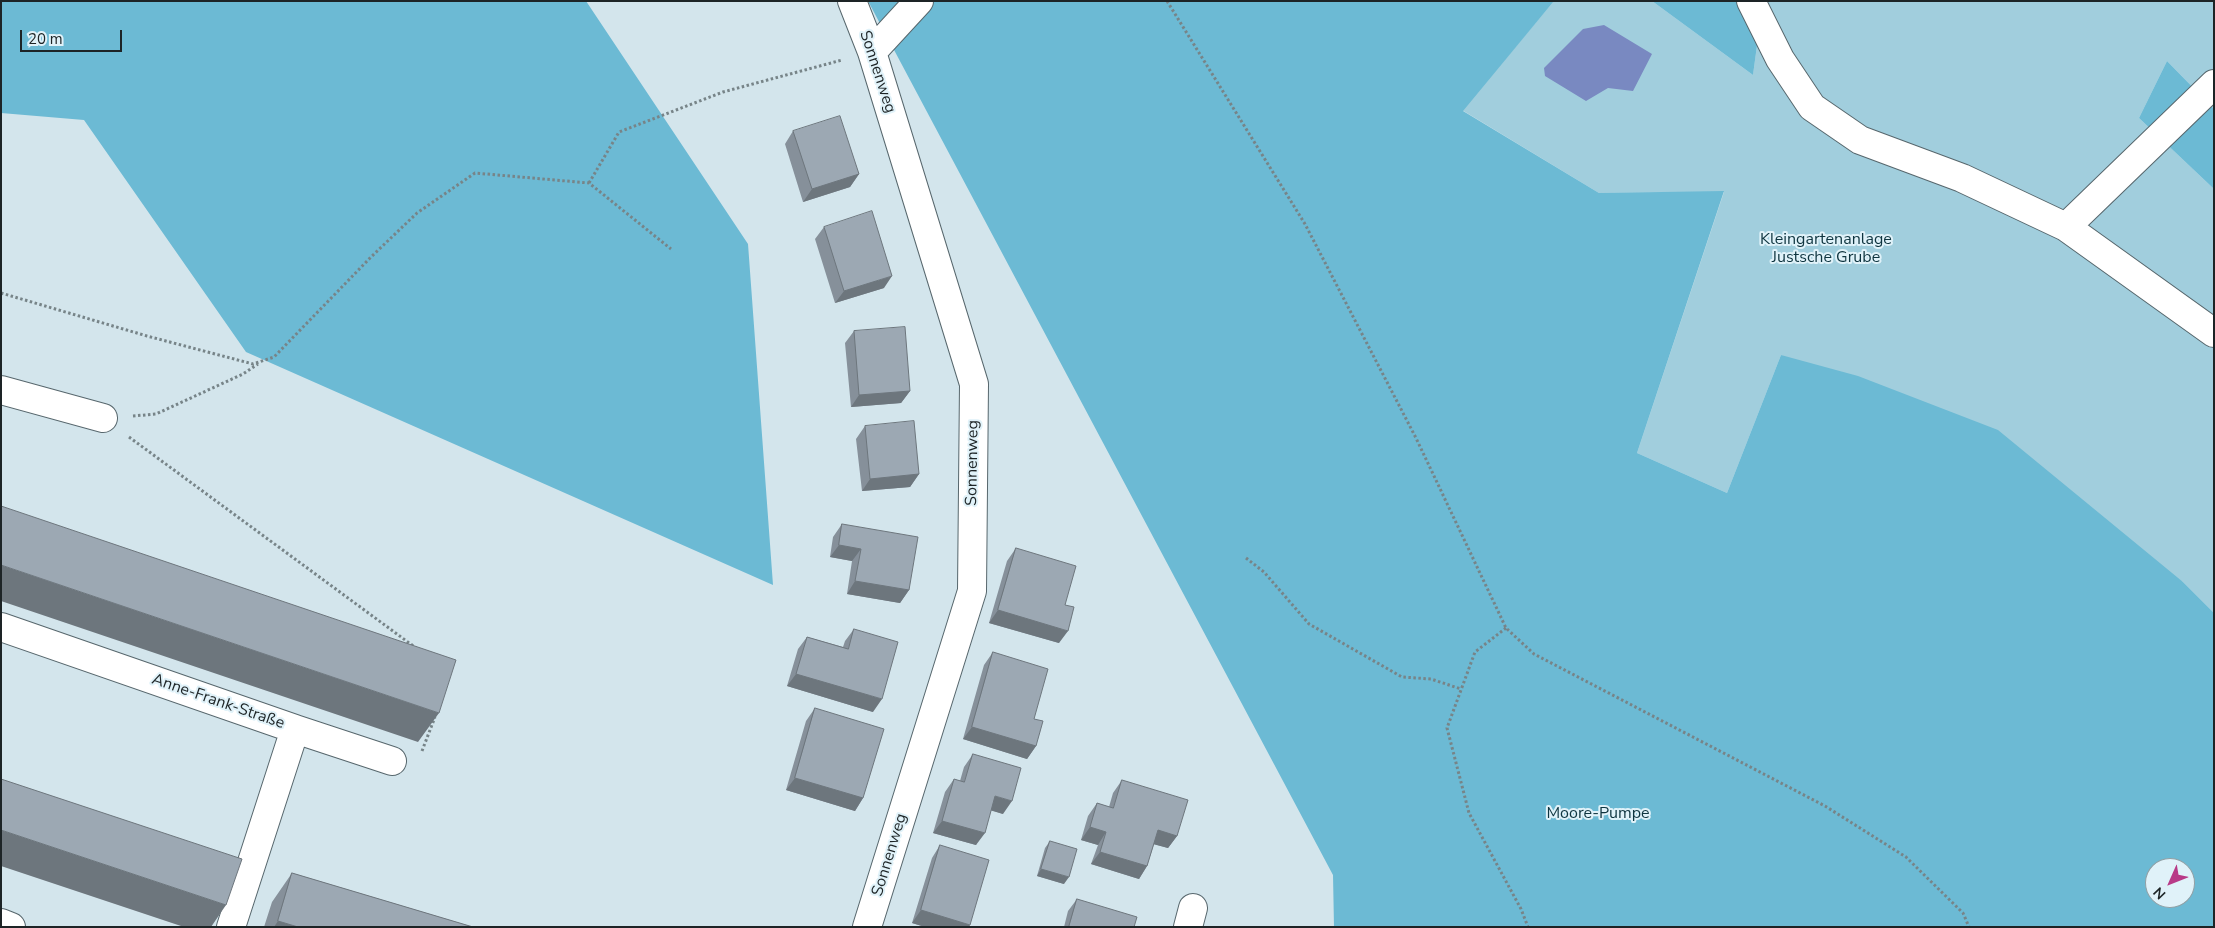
<!DOCTYPE html>
<html>
<head>
<meta charset="utf-8">
<style>
  body { margin:0 }
  #map { position:relative; width:2215px; height:928px; overflow:hidden; background:#d3e5ec; font-family:"Nunito Sans",sans-serif }
  canvas { display:block }
  .frame { position:absolute; inset:0; border:2px solid #1d2426; pointer-events:none }
  .north { position:absolute; left:2145px; top:858px; width:50px; height:50px; box-sizing:border-box; background:#e0f2f9; border:1px solid #92a0a5; border-radius:50%; rotate:226deg; font-size:14px; font-weight:700; line-height:20px; text-align:center; color:#1d2426 }
  .north::after { content:''; display:block; margin:auto; width:18px; height:22px; background:#b83a88; clip-path:polygon(50% 0,100% 100%,50% 72%,0 100%) }
  .scale { position:absolute; left:20px; top:30px; width:102px; height:22px; box-sizing:border-box; border:2px solid #1d2426; border-top:0; padding-left:6px; font-size:15px; line-height:18px; white-space:nowrap; color:#1d2426; -webkit-text-stroke:4px #e0f2f9; paint-order:stroke }
</style>
</head>
<body>
<div id="map">
<canvas width="2215" height="928"></canvas>
<div class="frame"></div>
<div class="north">N</div>
<div class="scale">20 m</div>
</div>
<script>
const c = document.querySelector('canvas').getContext('2d');
c.lineJoin = 'round';
function paint(path, color) {
  c.fillStyle = color;
  c.fill(path, 'evenodd');
}
function trace(path, color, width, dash) {
  c.strokeStyle = color;
  c.lineWidth = width;
  c.lineCap = dash ? 'butt' : 'round';
  c.setLineDash(dash || []);
  c.stroke(path);
}
function write(font, color, halo, rows, align = 'center') {
  c.font = font + ' "Nunito Sans",sans-serif';
  c.lineWidth = 4;
  c.setLineDash([]);
  c.textBaseline = 'middle';
  c.strokeStyle = halo;
  c.fillStyle = color;
  for (const [text, x, y, turn = 0] of rows) {
    c.save();
    c.translate(x, y);
    c.rotate((+turn || 0) * Math.PI / 180);
    c.textAlign = isNaN(turn) ? turn : align;
    if (halo) c.strokeText(text, 0, 0);
    c.fillText(text, 0, 0);
    c.restore();
  }
}
const green = new Path2D(`
  M1554,1H1652L1753,75L1763,1H2214V109L2167,61L2139,118L2214,189V613L2183,582L1781,355L1727,493L1637,453L1724,192L1599,193L1462,110Z`);
const forest = new Path2D(`
  M1,1H586L748,244L773,585L246,352L84,120L1,113Z
  M868,1H1554L1463,111L1599,193L1724,191L1637,453L1727,493L1781,355L1858,376L1998,430L2183,582L2214,613V927H1334L1333,875ZM2155,868H2185V898H2155Z
  M1652,1H1763L1753,75Z
  M2167,61L2214,109V189L2139,118Z`);
const water = new Path2D(`
  M1604,25L1652,54L1633,91L1608,88L1586,101L1545,76L1544,68L1583,29Z`);
const path = new Path2D(`
  M1167,1L1305,224L1416,438L1506,628L1534,654L1825,806L1906,857L1963,913L1969,927
  M589,183L619,132L723,92L842,60
  M1,293L147,336L253,364L274,357L371,257L417,213L475,173L589,183L671,249
  M133,416L156,414L243,374L258,364
  M129,437L416,648
  M1246,558L1264,572L1309,624L1402,677L1431,679L1461,689
  M1506,628L1475,652L1447,728L1469,813L1521,909L1528,927
  M422,751L435,717`);
const minor = new Path2D(`
  M852,1L872,52L974,384L972,591L867,927
  M1751,1L1780,59L1812,107L1860,140L1962,178L2066,227L2214,333
  M872,52L919,1
  M2066,227L2214,84
  M1,390L103,418
  M1,627L295,729L231,927
  M295,729L392,761
  M1,923L11,927
  M1188,927L1193,908`);
const wall = new Path2D(`
  M793,131L859,174L850,187L803,202L785,144Z
  M824,227L884,288L835,303L815,239Z
  M854,331L910,391L901,403L851,407L845,343Z
  M865,426L919,474L910,487L862,491L856,439Z
  M842,524L909,590L900,603L847,594L852,561L830,557L833,537Z
  M1016,548L1065,605L1059,643L989,623L1007,561Z
  M854,629L873,712L787,686L798,649L807,637L843,647L845,641Z
  M993,652L1034,719L1036,746L1027,759L963,739L984,665Z
  M815,708L863,798L855,811L786,790L806,721Z
  M973,754L1003,814L991,810L976,845L933,833L945,792L954,779L960,781L964,767Z
  M1122,780L1177,836L1168,848L1154,844L1147,866L1139,879L1091,864L1098,845L1081,840L1088,816L1097,803L1109,807L1113,793Z
  M1050,841L1064,884L1037,876L1045,848Z
  M940,845L969,927H925L912,923L932,858Z
  M292,873L473,927H264L272,902Z
  M1077,899L1134,927H1064L1068,911Z`);
const shadedWall = new Path2D(`
  M859,174L850,187L803,202L812,189Z
  M892,276L884,288L835,303L844,291Z
  M910,391L901,403L851,407L859,395Z
  M919,474L910,487L862,491L870,479Z
  M839,545L861,549L852,561L830,557Z
  M1,565L439,713L418,742L1,601Z
  M855,581L909,590L900,603L847,594Z
  M998,610L1068,631L1059,643L989,623Z
  M796,674L882,699L873,712L787,686Z
  M972,727L1036,746L1027,759L963,739Z
  M795,778L863,798L855,811L786,790Z
  M995,796L1012,801L1003,814L986,809Z
  M942,821L985,833L976,845L933,833Z
  M1090,827L1106,832L1098,845L1081,840Z
  M1,830L226,905L211,927H184L1,866Z
  M1158,830L1177,836L1168,848L1149,843Z
  M1100,852L1147,866L1139,879L1091,864Z
  M1041,869L1069,877L1064,884L1037,876Z
  M921,910L970,925L969,927H925L912,923Z
  M278,921L298,927H274Z`);
const building = new Path2D(`
  M840,116L859,174L812,189L793,131Z
  M872,211L892,276L844,291L824,227Z
  M905,327L910,391L859,395L854,331Z
  M914,421L919,474L870,479L865,426Z
  M1,506L456,660L439,713L1,565Z
  M842,524L918,537L909,590L855,581L861,549L839,545Z
  M1016,548L1076,566L1065,605L1074,607L1068,631L998,610Z
  M854,629L898,642L882,699L796,674L807,637L848,649Z
  M993,652L1048,669L1034,719L1043,721L1036,746L972,727Z
  M815,708L884,729L863,798L795,778Z
  M973,754L1021,768L1012,801L995,796L985,833L942,821L954,779L964,782Z
  M1,779L242,859L226,905L1,830Z
  M1122,780L1188,800L1177,836L1158,830L1147,866L1100,852L1106,832L1090,827L1097,803L1113,808Z
  M1050,841L1077,849L1069,877L1041,869Z
  M940,845L989,860L970,925L921,910Z
  M292,873L473,927H298L278,921Z
  M1077,899L1137,917L1134,927H1069Z`);
const streetNames = [
  ["Sonnenweg",877,72,72],
  ["Sonnenweg",973,463,-89],
  ["Anne-Frank-Straße",218,702,19],
  ["Sonnenweg",890,855,-73]
];
const parkNames = [
  ["Kleingartenanlage",1826,240],
  ["Justsche Grube",1826,258],
  ["Moore-Pumpe",1598,814]
];
paint(green, '#a1cedd');
paint(forest, '#6cbad4');
paint(water, '#7989c1');
trace(minor, '#57676d', 30);
trace(path, '#778488', 3, [2.5, 2.5]);
trace(minor, '#fff', 28);
paint(wall, '#86909a');
paint(shadedWall, '#6d767d');
paint(building, '#9ca8b3');
trace(building, '#6d767d', 1);
write('16px', '#1d2426', '#e0f2f9', streetNames);
write('16px', '#0e343f', '#e0f2f9', parkNames);
</script>
</body>
</html>
